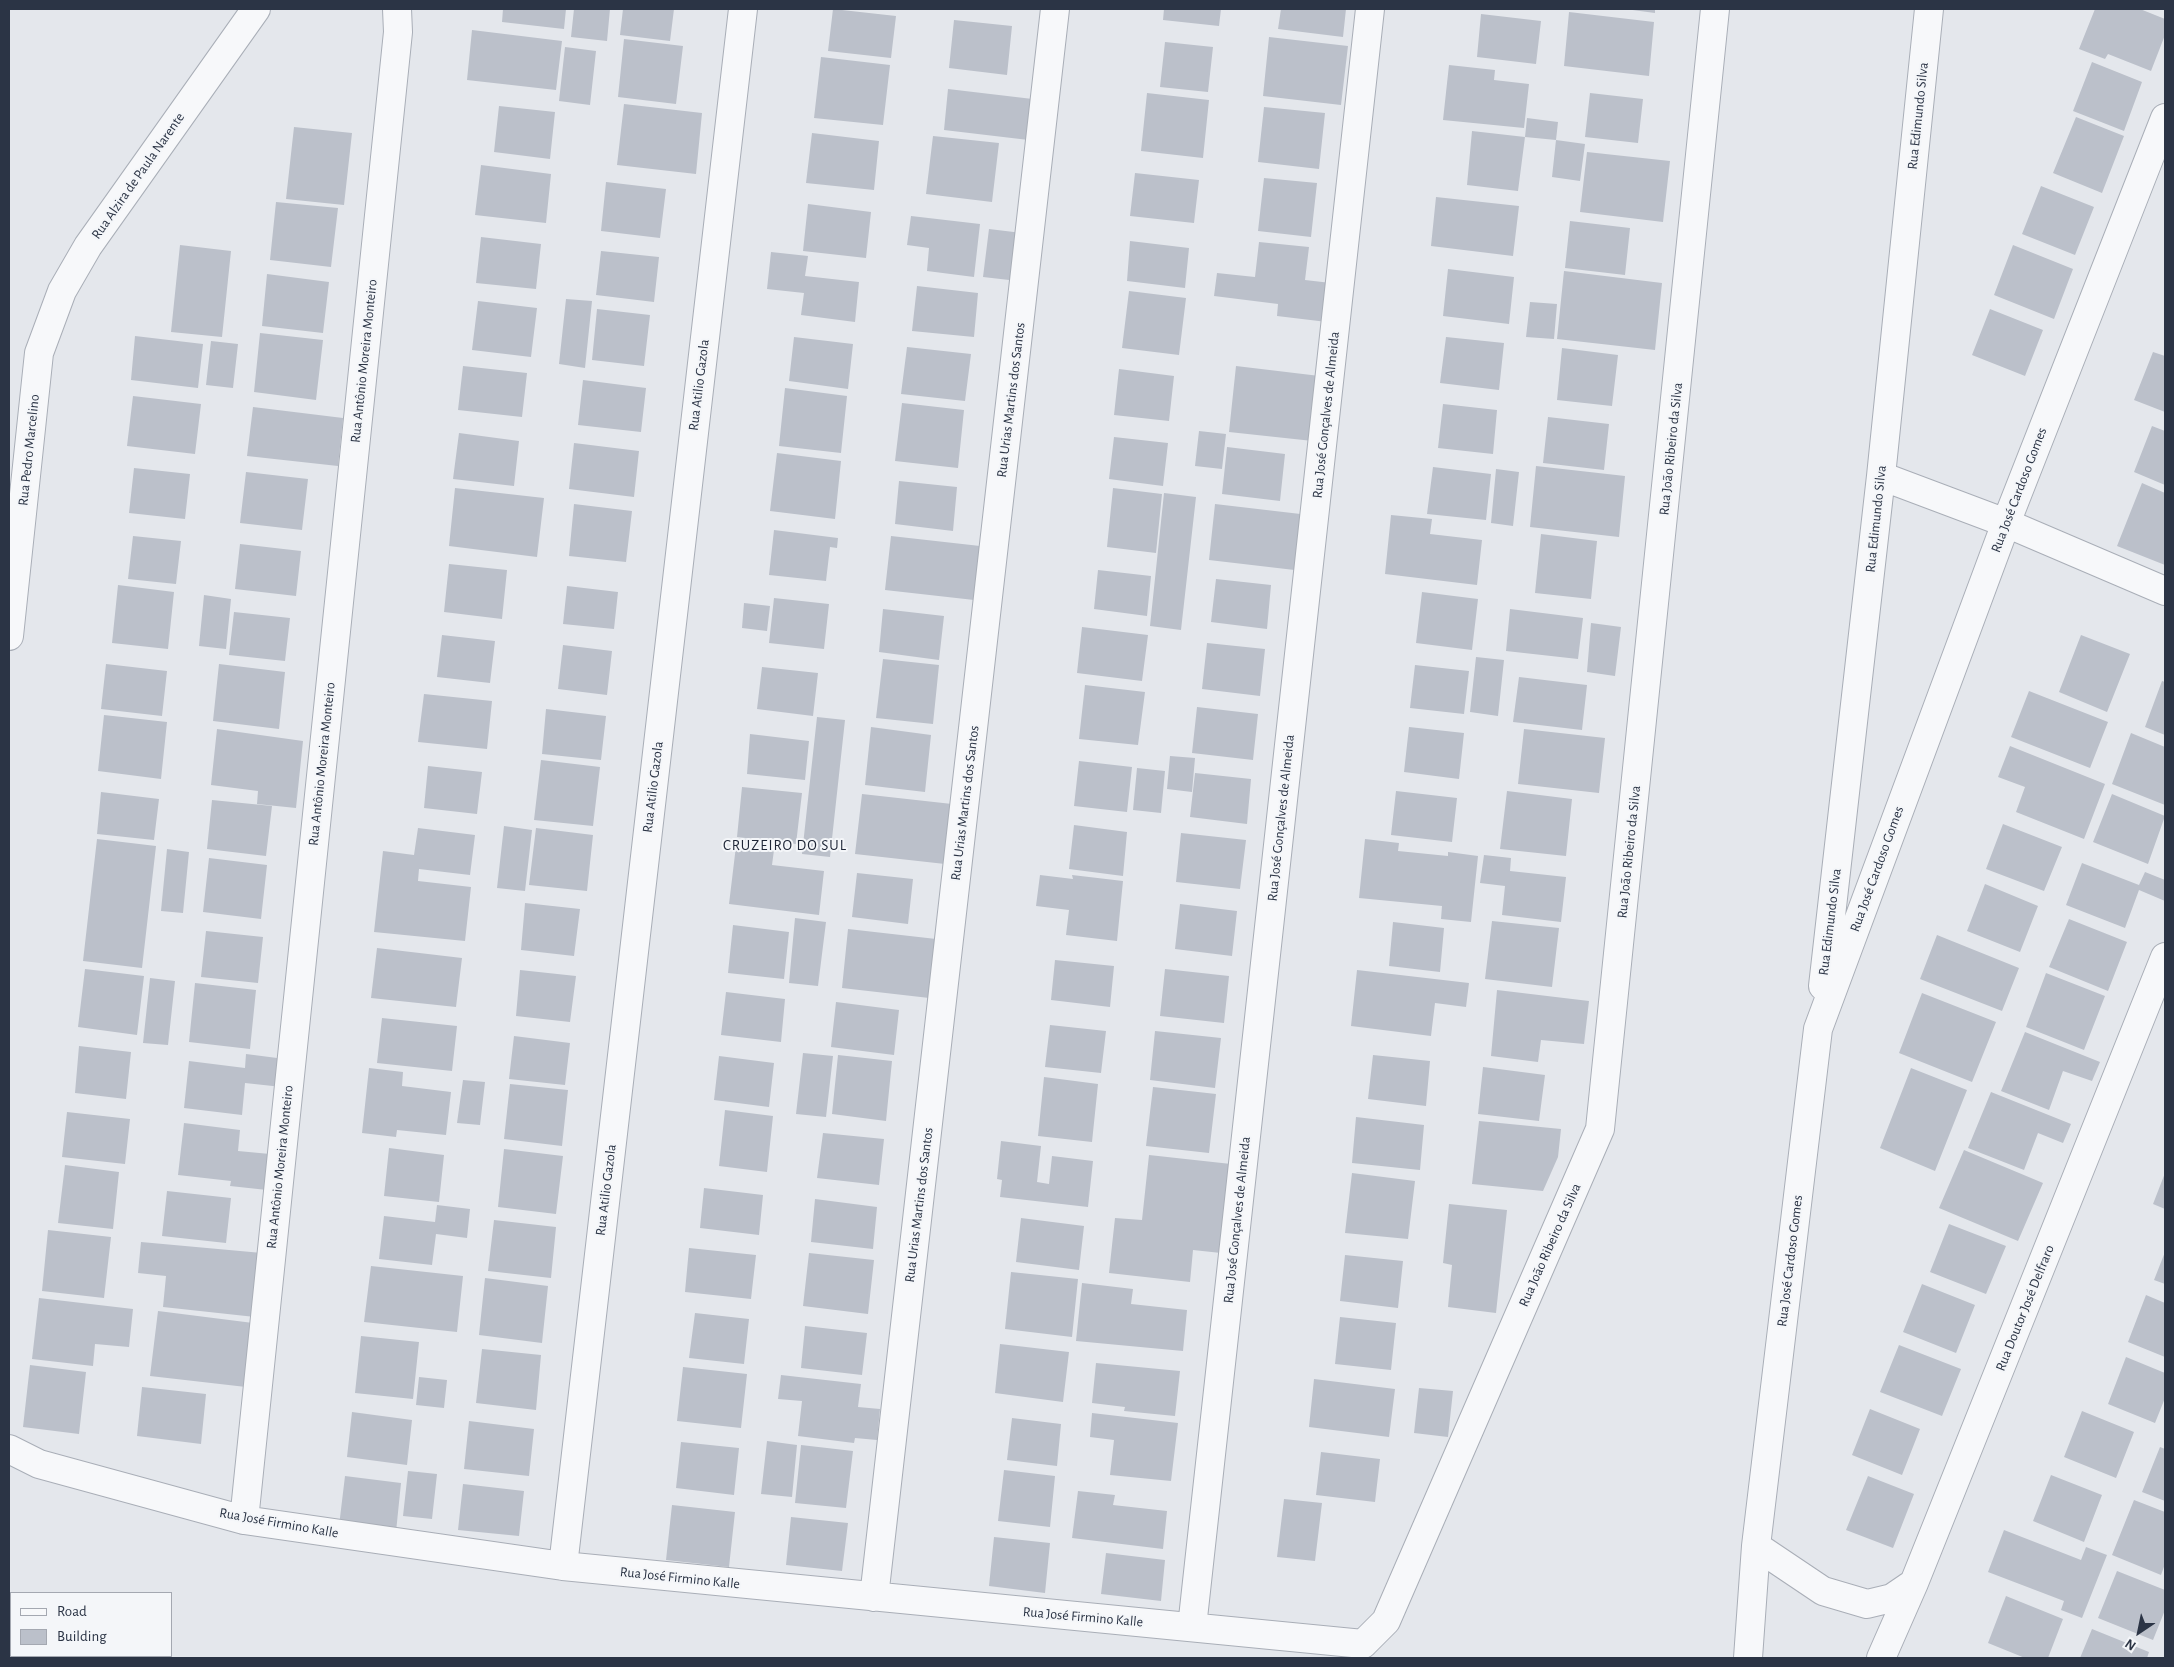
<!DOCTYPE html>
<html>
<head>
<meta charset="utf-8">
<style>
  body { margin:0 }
  #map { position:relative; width:2174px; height:1667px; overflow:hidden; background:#e4e7ec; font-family:"Alegreya Sans",sans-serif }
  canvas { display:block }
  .frame { position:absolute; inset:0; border:10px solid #2b3445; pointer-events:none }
  .legend { position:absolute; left:10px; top:1592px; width:162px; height:65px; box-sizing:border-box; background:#f4f6f9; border:1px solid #a4a8b1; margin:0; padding:6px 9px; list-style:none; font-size:15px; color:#2b3445 }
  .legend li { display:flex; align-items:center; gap:10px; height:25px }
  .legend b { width:25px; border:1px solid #a4a8b1 }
  .north { position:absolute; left:2114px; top:1607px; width:50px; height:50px; -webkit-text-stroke:4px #f4f6f9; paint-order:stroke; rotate:214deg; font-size:14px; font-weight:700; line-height:20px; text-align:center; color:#2b3445 }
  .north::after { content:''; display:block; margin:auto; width:18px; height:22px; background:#2b3445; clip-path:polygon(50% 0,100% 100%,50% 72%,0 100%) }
</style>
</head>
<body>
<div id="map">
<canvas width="2174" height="1667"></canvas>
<div class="frame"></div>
<ul class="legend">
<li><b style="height:6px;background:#f7f8fa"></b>Road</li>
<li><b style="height:14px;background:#bbc0ca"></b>Building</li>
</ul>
<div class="north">N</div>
</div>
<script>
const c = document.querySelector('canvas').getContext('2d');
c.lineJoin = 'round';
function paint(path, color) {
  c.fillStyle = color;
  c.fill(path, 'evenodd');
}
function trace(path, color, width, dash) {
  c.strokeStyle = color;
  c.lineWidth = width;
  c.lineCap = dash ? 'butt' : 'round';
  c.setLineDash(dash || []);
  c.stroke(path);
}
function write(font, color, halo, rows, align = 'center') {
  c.font = font + ' "Alegreya Sans",sans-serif';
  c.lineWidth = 4;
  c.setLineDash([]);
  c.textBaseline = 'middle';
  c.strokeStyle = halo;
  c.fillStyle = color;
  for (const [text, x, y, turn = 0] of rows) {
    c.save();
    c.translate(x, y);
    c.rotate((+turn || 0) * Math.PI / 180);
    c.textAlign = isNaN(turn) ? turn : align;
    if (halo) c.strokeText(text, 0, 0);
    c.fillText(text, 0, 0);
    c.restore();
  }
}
const building = new Path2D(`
  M503,9H566L564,29L502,22Z
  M574,9H610L607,41L571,37Z
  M623,9H674L670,41L620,35Z
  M833,9L896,16L891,58L828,51Z
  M1164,9H1221L1219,26L1163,20Z
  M1281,9H1346L1343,37L1278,29Z
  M1625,9H1655V13Z
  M2095,9H2140L2165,19V35L2151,71L2108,54L2105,59L2079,49Z
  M1569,12L1654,22L1649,76L1564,66Z
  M1481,14L1541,21L1536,64L1477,57Z
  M954,20L1012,26L1007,75L949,68Z
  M472,30L562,41L556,90L467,80Z
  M1269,37L1348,46L1341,105L1263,96Z
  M624,39L683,46L676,104L618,97Z
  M1165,42L1213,47L1208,92L1160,87Z
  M565,47L596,51L590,105L559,101Z
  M821,57L890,65L883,125L814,118Z
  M2092,62L2142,82L2124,131L2073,111Z
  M1449,65L1495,70L1494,80L1529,84L1524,128L1443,120Z
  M948,89L1041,100L1037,141L944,130Z
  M1147,93L1209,100L1203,158L1141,151Z
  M1590,93L1643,99L1638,143L1585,137Z
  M624,104L702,113L696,174L617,165Z
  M499,106L555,112L550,159L494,152Z
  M1264,107L1325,113L1319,169L1258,162Z
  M2076,117L2124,136L2102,193L2053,173Z
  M1527,118L1558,122L1556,140L1585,144L1580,181L1552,177L1556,140L1525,137Z
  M294,127L352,133L344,205L286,199Z
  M1472,131L1525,137L1518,191L1467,185Z
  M812,133L879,141L874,190L806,183Z
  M933,136L999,143L992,202L926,194Z
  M1587,152L1670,161L1663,222L1580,212Z
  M481,165L551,174L546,223L475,215Z
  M1135,173L1199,180L1194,223L1130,216Z
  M1264,178L1317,183L1311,237L1258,231Z
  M606,182L666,189L660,238L601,231Z
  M2041,186L2094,207L2075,255L2022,234Z
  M1436,197L1519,206L1513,256L1431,246Z
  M276,202L338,208L331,267L270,260Z
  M808,204L871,212L866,258L803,251Z
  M911,216L980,224L974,277L927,271L929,248L907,245Z
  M1570,221L1630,228L1625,275L1565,268Z
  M989,229L1022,233L1018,281L983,277Z
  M481,237L541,244L536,289L476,283Z
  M1130,241L1189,248L1185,288L1127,281Z
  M1259,242L1309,247L1305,280L1331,283L1327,322L1277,316L1278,304L1214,296L1217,273L1255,277Z
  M180,245L231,251L222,337L171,332Z
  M2013,245L2073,269L2054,319L1994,295Z
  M601,251L659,257L654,302L596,295Z
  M771,252L808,256L805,276L859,282L855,322L801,315L804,293L767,289Z
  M1448,269L1514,277L1509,324L1443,316Z
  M1564,271L1662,283L1655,350L1557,339Z
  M267,274L329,282L323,333L262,326Z
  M917,286L978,293L974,337L912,331Z
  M1129,291L1186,298L1179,355L1122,348Z
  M566,299L592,301L585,368L559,364Z
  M478,301L537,308L531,357L472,350Z
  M1530,302L1557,304L1554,339L1526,337Z
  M597,309L650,315L644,366L592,360Z
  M1990,309L2043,330L2025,376L1972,355Z
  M260,333L323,340L316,400L254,392Z
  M135,336L203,344L198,388L131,380Z
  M794,337L853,344L848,389L789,381Z
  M1446,337L1504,343L1499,390L1440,383Z
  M211,341L238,344L233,388L206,385Z
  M907,347L971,354L965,401L901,394Z
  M1562,348L1618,355L1612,406L1557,400Z
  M2153,352L2165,356V412L2134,400Z
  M463,366L527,373L522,417L458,410Z
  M1236,366L1328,377L1322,442L1229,432Z
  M1119,369L1174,376L1169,421L1114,415Z
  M583,380L646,388L641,432L578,425Z
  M785,388L847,396L841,453L779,446Z
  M133,396L201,404L195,454L127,446Z
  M902,403L964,410L958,468L895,461Z
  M1443,404L1497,410L1493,454L1438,448Z
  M253,407L343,418L338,466L247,456Z
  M1548,417L1609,424L1604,470L1543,463Z
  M2152,426L2165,431V485L2134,472Z
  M1199,431L1226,434L1222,469L1195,466Z
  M459,433L519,441L514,486L453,479Z
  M1114,437L1168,443L1163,486L1109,479Z
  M574,443L639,451L634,497L569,489Z
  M1227,447L1285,454L1280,501L1222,494Z
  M777,453L841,461L835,519L770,511Z
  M1536,466L1625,476L1619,537L1530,527Z
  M1433,467L1491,474L1486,520L1427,514Z
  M134,468L190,474L185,519L129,513Z
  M1496,469L1519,472L1513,526L1491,523Z
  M246,472L308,479L302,530L240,523Z
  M899,481L957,487L953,531L895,524Z
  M2142,483L2165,493V565L2117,546Z
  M455,488L544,498L537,557L449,546Z
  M1113,488L1162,494L1156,553L1107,547Z
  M1164,493L1196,497L1181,630L1150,626Z
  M574,504L632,511L626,562L569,556Z
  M1215,504L1309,515L1303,571L1209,560Z
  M1391,515L1432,519L1430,534L1482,540L1477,585L1385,574Z
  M774,530L838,538L837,548L830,547L826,581L769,575Z
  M1541,534L1597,541L1591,599L1535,593Z
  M133,536L181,541L176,584L128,579Z
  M891,536L989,547L983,601L885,590Z
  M240,544L301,551L296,596L235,589Z
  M449,564L507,570L502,619L444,612Z
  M1098,570L1151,576L1147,616L1094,609Z
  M1216,579L1271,585L1267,629L1211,622Z
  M118,585L174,592L168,649L112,643Z
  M567,586L618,592L614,629L563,624Z
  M1422,592L1478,599L1472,650L1416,643Z
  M204,595L231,599L226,649L199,646Z
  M774,598L829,604L824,649L769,643Z
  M744,603L770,606L767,631L742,628Z
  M883,609L944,616L939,660L879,652Z
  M1510,609L1583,618L1578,659L1506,651Z
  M234,612L290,618L285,661L229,655Z
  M1591,623L1621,627L1615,676L1587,672Z
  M1082,627L1148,635L1142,681L1077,673Z
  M442,635L495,641L490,683L437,677Z
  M2081,635L2130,654L2107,712L2059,692Z
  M1207,643L1265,649L1260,696L1202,689Z
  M563,645L612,651L607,695L558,689Z
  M1476,657L1504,660L1498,716L1470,712Z
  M883,659L939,665L933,724L876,718Z
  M106,664L167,671L162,716L101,709Z
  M219,664L285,672L279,729L213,721Z
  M1415,665L1469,671L1464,714L1410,708Z
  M762,667L818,673L813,716L757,709Z
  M1519,677L1587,685L1582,730L1513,722Z
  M2162,681L2165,682V735L2145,727Z
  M1085,685L1145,692L1138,745L1079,739Z
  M2029,691L2108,722L2090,768L2011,737Z
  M424,694L492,701L487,749L418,742Z
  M1197,707L1258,714L1253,760L1192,753Z
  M546,709L606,716L601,760L542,754Z
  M104,715L167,722L161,779L98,771Z
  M817,717L845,720L830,857L802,854Z
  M871,727L931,735L925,792L865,785Z
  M1409,727L1464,733L1459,779L1404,772Z
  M217,729L303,741L296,808L257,804L258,791L211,785Z
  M1524,729L1605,738L1599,793L1518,784Z
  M2131,733L2165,747V805L2112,784Z
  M750,734L809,741L805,780L747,774Z
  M2010,746L2105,784L2084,839L2016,812L2025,787L1998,777Z
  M1170,756L1195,758L1192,792L1167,789Z
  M541,760L600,767L593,826L534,820Z
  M1079,761L1132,767L1127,812L1074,806Z
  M428,766L482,772L477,814L424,808Z
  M1137,768L1165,771L1161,813L1133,810Z
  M1195,773L1251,779L1247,824L1190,817Z
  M742,787L802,793L796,844L737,837Z
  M1396,791L1457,798L1452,842L1391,835Z
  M1507,791L1572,799L1566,856L1500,849Z
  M101,792L159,799L154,840L97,834Z
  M862,794L961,805L954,865L855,854Z
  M2112,794L2165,816L2148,864L2093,842Z
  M212,800L272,806L266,856L207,849Z
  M2003,824L2062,847L2044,891L1986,869Z
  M1074,825L1127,832L1123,876L1069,869Z
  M504,826L532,830L525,891L497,888Z
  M418,828L475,835L470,875L419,869L418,881L471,887L465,941L374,932L383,851L414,855Z
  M536,828L593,835L587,891L529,885Z
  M1181,833L1246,840L1240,889L1176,882Z
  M97,839L156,846L142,968L83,961Z
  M1365,839L1399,843L1398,851L1448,856V852L1478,856L1471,922L1441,919L1442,906L1359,898Z
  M736,846L774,850L772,865L824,871L819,915L729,904Z
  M167,849L189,852L183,913L161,911Z
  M1484,855L1511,858L1510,871L1566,877L1561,922L1502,915L1505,886L1480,883Z
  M209,858L267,865L261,919L203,912Z
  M2082,863L2139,885L2145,872L2165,880V901L2139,890L2125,928L2066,905Z
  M857,873L913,879L908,924L852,917Z
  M1040,875L1073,879L1072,875L1123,881L1117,941L1066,935L1069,910L1036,906Z
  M1985,884L2038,906L2020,952L1967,931Z
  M525,903L580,909L574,956L521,950Z
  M1180,904L1237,911L1232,956L1175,949Z
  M795,918L826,922L818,986L789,983Z
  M2069,919L2127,942L2108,991L2049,967Z
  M1492,921L1559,928L1552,987L1485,979Z
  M1393,922L1444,928L1440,972L1389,966Z
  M733,925L789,932L784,979L728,973Z
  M848,929L945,940L938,999L842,988Z
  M206,931L263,937L258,983L201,977Z
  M1937,935L2019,968L2002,1011L1920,979Z
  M377,948L462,958L456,1007L371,998Z
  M1055,960L1114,966L1110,1007L1051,1000Z
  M85,969L144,976L137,1035L78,1027Z
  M1165,969L1229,976L1224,1023L1160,1016Z
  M520,970L576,976L570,1022L516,1016Z
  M1357,970L1469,983L1466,1007L1435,1003L1431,1036L1351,1026Z
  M2046,973L2105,996L2084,1050L2026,1027Z
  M150,978L175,981L168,1045L143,1043Z
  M195,983L256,990L250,1049L189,1042Z
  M1497,990L1589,1001L1584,1044L1541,1040L1538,1062L1491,1056Z
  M726,992L785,999L781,1042L721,1035Z
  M1922,993L1996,1022L1972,1082L1899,1053Z
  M836,1002L899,1010L894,1055L831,1047Z
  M382,1018L457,1026L452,1071L377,1063Z
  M1050,1025L1106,1031L1101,1073L1045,1067Z
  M1155,1031L1221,1038L1215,1088L1150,1080Z
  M2025,1032L2100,1062L2092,1081L2063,1071L2049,1110L2001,1091Z
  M514,1036L570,1043L565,1085L509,1079Z
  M79,1046L131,1052L126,1099L75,1093Z
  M803,1053L833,1056L826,1117L796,1114Z
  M246,1054L285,1059L282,1087L245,1083L242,1115L184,1108L189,1061L245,1068Z
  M838,1055L892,1061L886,1121L832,1114Z
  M1373,1055L1430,1061L1426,1106L1368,1099Z
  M719,1056L774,1063L769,1107L714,1100Z
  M1483,1067L1545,1075L1539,1121L1478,1114Z
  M369,1068L403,1072L402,1086L451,1092L446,1135L397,1130L396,1137L362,1133Z
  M1911,1068L1967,1090L1935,1171L1880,1148Z
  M1044,1077L1098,1084L1092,1142L1038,1136Z
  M463,1080L485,1082L480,1125L457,1123Z
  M510,1084L568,1090L562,1146L504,1139Z
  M1153,1087L1216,1094L1209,1153L1146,1146Z
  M1991,1092L2071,1124L2063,1143L2038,1133L2024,1170L1968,1148Z
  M725,1110L773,1116L767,1172L719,1166Z
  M67,1112L130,1119L125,1164L62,1157Z
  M1356,1117L1424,1125L1420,1170L1352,1163Z
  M1479,1121L1561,1129L1558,1157L1543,1191L1472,1184Z
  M184,1123L240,1130L238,1151L270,1154L267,1190L230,1186L231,1181L178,1175Z
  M823,1133L884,1139L879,1185L817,1178Z
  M1001,1141L1041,1146L1037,1182L1049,1184L1052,1156L1093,1161L1088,1207L1000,1197L1002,1180L997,1179Z
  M389,1148L444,1155L439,1202L384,1196Z
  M504,1149L563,1156L556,1214L498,1207Z
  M1964,1150L2043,1183L2018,1241L1939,1208Z
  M1149,1155L1231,1164L1221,1253L1193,1250L1190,1282L1109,1273L1115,1218L1142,1220Z
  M65,1165L119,1172L113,1229L58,1223Z
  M1352,1173L1415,1181L1408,1239L1345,1233Z
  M2165,1173V1209L2153,1204Z
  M704,1188L763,1195L759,1235L700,1228Z
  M167,1191L231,1198L226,1243L162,1236Z
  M815,1199L877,1207L873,1249L811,1242Z
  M1449,1204L1507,1210L1496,1313L1448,1307L1452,1265L1443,1263Z
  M437,1205L470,1209L467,1238L436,1234L432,1265L379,1259L384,1216L435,1222Z
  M1021,1218L1084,1226L1079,1270L1016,1262Z
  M494,1220L556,1227L551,1278L488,1271Z
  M1949,1224L2006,1246L1986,1294L1930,1272Z
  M48,1230L111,1237L104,1298L42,1291Z
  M141,1242L262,1253L255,1317L163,1307L166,1276L138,1273Z
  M689,1248L756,1255L751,1299L685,1292Z
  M2165,1252V1284L2154,1280Z
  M809,1253L874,1260L868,1314L803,1306Z
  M1345,1255L1403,1261L1398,1308L1340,1301Z
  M371,1266L463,1276L457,1332L364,1322Z
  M1011,1272L1078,1279L1072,1337L1005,1329Z
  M485,1278L548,1286L542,1343L479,1335Z
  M1082,1283L1133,1289L1131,1304L1187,1310L1183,1351L1076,1341Z
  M1922,1284L1975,1305L1956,1353L1903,1332Z
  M2146,1295L2165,1303V1357L2128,1342Z
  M39,1298L133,1309L129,1347L95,1344L93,1366L32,1359Z
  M158,1311L253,1323L246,1387L150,1376Z
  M695,1313L749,1319L744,1364L689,1358Z
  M1340,1317L1396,1323L1391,1370L1335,1364Z
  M805,1326L867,1333L862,1375L801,1368Z
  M361,1336L419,1342L413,1399L355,1393Z
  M1000,1344L1069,1352L1063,1402L995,1393Z
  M1899,1345L1961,1369L1942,1416L1880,1392Z
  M482,1349L541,1355L536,1410L476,1403Z
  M2126,1357L2165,1373V1398L2155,1423L2108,1404Z
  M1096,1363L1180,1371L1175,1416L1124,1411L1125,1407L1092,1403Z
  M30,1365L86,1372L79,1434L23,1427Z
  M683,1367L747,1374L741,1428L677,1421Z
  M781,1375L861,1384L858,1407L880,1409L877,1440L855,1438L854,1443L798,1436L802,1401L778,1399Z
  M419,1377L447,1380L444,1408L416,1405Z
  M1314,1379L1395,1389L1389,1437L1309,1427Z
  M142,1387L206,1394L201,1444L137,1436Z
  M1419,1388L1453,1391L1448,1437L1414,1433Z
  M1870,1409L1920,1429L1902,1475L1852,1455Z
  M2082,1411L2134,1432L2116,1478L2064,1457Z
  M352,1412L412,1420L407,1465L347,1457Z
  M1092,1413L1178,1423L1171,1481L1110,1475L1114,1440L1090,1437Z
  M1012,1418L1061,1424L1057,1466L1007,1460Z
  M469,1421L534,1429L529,1476L464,1469Z
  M767,1441L797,1445L792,1497L761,1494Z
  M681,1442L739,1448L734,1495L676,1488Z
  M801,1445L853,1451L846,1508L795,1503Z
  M2160,1447L2165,1449V1501L2142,1492Z
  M1321,1452L1380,1459L1375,1502L1316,1495Z
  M1004,1470L1055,1476L1050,1527L998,1521Z
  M408,1471L437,1474L432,1519L403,1516Z
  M2051,1475L2102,1495L2084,1542L2033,1521Z
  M345,1476L401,1483L396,1532L339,1526Z
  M1868,1476L1914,1494L1893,1548L1846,1530Z
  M463,1484L524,1491L519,1536L458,1530Z
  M1078,1491L1115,1495L1113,1505L1167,1511L1163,1549L1072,1538Z
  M1284,1499L1322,1503L1315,1561L1277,1557Z
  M2134,1500L2165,1512V1564L2161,1575L2112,1555Z
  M672,1505L735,1512L729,1567L666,1560Z
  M791,1517L848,1523L842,1571L786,1565Z
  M2004,1530L2081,1560L2086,1547L2107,1555L2082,1618L2061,1610L2064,1601L1988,1572Z
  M994,1537L1050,1543L1045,1593L989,1586Z
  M1106,1553L1165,1560L1161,1601L1101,1594Z
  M2117,1571L2165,1590V1610L2153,1640L2098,1618Z
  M2006,1596L2063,1619L2048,1658H2025L1988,1643Z
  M2092,1629L2149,1652L2147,1658H2080Z`);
const street = new Path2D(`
  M1881,476L2006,523L2165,591
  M9,636L39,353L62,291L88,246L256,9
  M1823,986L1881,476L1929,9
  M9,1449L39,1464L244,1520L563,1566L1363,1644
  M244,1520L398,32L397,9
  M1756,1546L1823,1591L1867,1604L1892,1598L1914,1583
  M563,1566L743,9
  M874,1597L1055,9
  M1192,1627L1370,9
  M1363,1644L1386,1621L1600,1129L1715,9
  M1748,1658L1756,1546L1818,1029L2006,523L2165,118
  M1881,1658L1914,1583L2165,957`);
const streetNames = [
  ["Rua Edimundo Silva",1918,116,-84],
  ["Rua Alzira de Paula Narente",138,176,-55],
  ["Rua Antônio Moreira Monteiro",364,361,-84],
  ["Rua Atilio Gazola",699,385,-83],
  ["Rua Urias Martins dos Santos",1011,400,-83],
  ["Rua José Gonçalves de Almeida",1326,415,-84],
  ["Rua João Ribeiro da Silva",1671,449,-84],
  ["Rua Pedro Marcelino",29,450,-84],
  ["Rua José Cardoso Gomes",2019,490,-69],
  ["Rua Edimundo Silva",1876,519,-84],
  ["Rua Antônio Moreira Monteiro",322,764,-84],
  ["Rua Atilio Gazola",653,787,-83],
  ["Rua Urias Martins dos Santos",965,803,-83],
  ["Rua José Gonçalves de Almeida",1281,818,-84],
  ["Rua João Ribeiro da Silva",1629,852,-84],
  ["Rua José Cardoso Gomes",1877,869,-70],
  ["Rua Edimundo Silva",1830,922,-83],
  ["Rua Antônio Moreira Monteiro",280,1167,-84],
  ["Rua Atilio Gazola",606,1190,-83],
  ["Rua Urias Martins dos Santos",919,1205,-83],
  ["Rua José Gonçalves de Almeida",1237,1220,-84],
  ["Rua João Ribeiro da Silva",1550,1245,-66],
  ["Rua José Cardoso Gomes",1790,1261,-83],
  ["Rua Doutor José Delfraro",2025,1308,-68],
  ["Rua José Firmino Kalle",279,1523,10],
  ["Rua José Firmino Kalle",680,1578,6],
  ["Rua José Firmino Kalle",1083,1617,5]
];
const neighbourhoodNames = [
  ["CRUZEIRO DO SUL",785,845]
];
paint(building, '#bbc0ca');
trace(street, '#a9aeb7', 30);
trace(street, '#f7f8fa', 28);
write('14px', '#2b3445', '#f4f6f9', streetNames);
c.letterSpacing = '1px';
write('15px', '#1d2536', '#f4f6f9', neighbourhoodNames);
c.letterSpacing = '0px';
</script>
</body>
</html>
